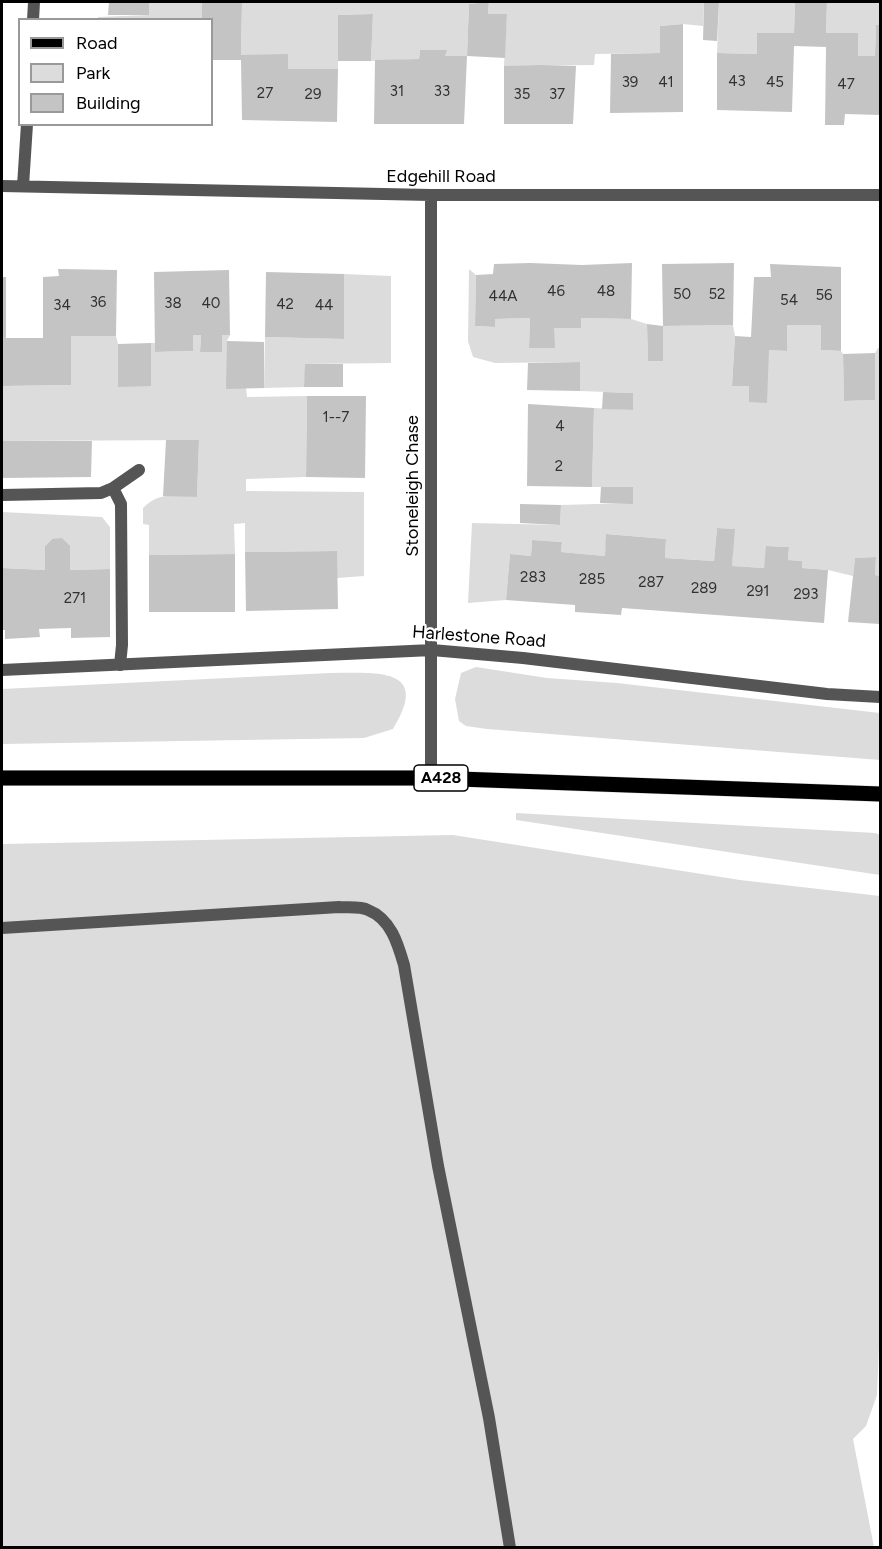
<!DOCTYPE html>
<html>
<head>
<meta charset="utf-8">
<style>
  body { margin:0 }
  #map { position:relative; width:882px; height:1549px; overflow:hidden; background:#fff; font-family:Figtree,sans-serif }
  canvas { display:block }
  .frame { position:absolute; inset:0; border:3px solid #000; pointer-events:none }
  .legend { position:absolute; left:18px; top:18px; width:195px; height:108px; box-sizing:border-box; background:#fff; border:2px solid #999; margin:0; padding:8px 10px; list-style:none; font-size:18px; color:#000 }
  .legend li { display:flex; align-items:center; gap:12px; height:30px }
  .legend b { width:30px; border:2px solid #999 }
</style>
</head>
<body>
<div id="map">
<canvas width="882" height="1549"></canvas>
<div class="frame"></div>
<ul class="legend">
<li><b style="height:8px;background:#000"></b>Road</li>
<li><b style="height:16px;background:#dcdcdc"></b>Park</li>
<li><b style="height:16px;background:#c4c4c4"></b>Building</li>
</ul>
</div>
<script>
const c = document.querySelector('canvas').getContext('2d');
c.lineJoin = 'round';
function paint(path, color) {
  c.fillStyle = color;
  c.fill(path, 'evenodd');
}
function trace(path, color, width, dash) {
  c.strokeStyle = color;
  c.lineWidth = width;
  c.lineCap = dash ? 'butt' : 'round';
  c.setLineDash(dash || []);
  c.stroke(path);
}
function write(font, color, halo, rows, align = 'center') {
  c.font = font + ' Figtree,sans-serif';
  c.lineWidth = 4.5;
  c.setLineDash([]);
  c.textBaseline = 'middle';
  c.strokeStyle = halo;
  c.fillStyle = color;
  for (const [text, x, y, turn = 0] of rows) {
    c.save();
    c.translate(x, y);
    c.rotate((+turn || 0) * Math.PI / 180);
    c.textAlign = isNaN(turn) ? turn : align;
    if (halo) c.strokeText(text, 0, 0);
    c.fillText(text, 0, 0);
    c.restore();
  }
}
const green = new Path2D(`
  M149,2H202V19L98,20V17L149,15Z
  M242,2H704L703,26L683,24L660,26V53L595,54L594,65L504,66L507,14H488L489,2L469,4L467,56H445L446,50H420L419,59L371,61L373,14L338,15V69H288V55H241Z
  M719,2H795L794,33L757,54L717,53Z
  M827,2H880V25H876L875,56H858L826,33Z
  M469,269L476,275L475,326L495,327V319L530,318L529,348H554V328H580L581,318L631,319L647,324L648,361H663V326L733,325L735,336L732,386H749V401L769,350L787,351V325H821V350L841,351L843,354L844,401L875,400V353L878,348H880V576L875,575L876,557L855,558L853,576L828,570L802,568V561L788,560L789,547L767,546L764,568L732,566L734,529L717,528L714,561L665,558L666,539L607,534L605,556L561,552L562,542L532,540L531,556L510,554L506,600L468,603L472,523L560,525L561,505L633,503V487H592L594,408L633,410V393L580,391L579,362L495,363L473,357L468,341Z
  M344,274L391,276V363L306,364L304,387L264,388L265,337L344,339Z
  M193,335H201L200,352H221L222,335H230L227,341L246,388L247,397L307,396L306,477L246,479V491L364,492V576L337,578V551L245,552V523L234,524L235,554L149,555V525L143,524V508C160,491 175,496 197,497L199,440L2,441V355L3,386L71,385V336H116L118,344V386H150L151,343H155V352L193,351Z
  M2,512L102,517L110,527V569L70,570L52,539L45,546V570L2,568Z
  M476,667L547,678L617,683L880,713V760L487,729L466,726L459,721L455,699L461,673Z
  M330,673C375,673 432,666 393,729L364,738L2,744V689Z
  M516,813L875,833L880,835V875L516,820Z
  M453,835L740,880L880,896V1322L877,1395L866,1426L853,1439L874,1547H2V844Z`);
const building = new Path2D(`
  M109,2H149V15H108Z
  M202,2H242L241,55L288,54V69H338L337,122L242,120L241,60H212V20H202Z
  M489,2L488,14H507L505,58L467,56L464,124H374L375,60L419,59L420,50H447L445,56H467L469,4Z
  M704,2H719L717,41L703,40Z
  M795,2H827L826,33H858V56H875L876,25H880V115L845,114L844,125H825L826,47L794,46L792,112L717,110V53L757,54V33H794Z
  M373,14L371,61H338V15Z
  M683,24V112L610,113L611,54L660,53V26Z
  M541,65L576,66L573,124H504V66Z
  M530,263L582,265L632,263L631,319L581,318V328H554L555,348H529L530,318L495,319V327L475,326L476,275L493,274L494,264Z
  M734,263L733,325L663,326L662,264Z
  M770,264L841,267V351L821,350V325H787V351L769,350L767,403L749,402V386H732L735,336L751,337L754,277H771Z
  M58,269L117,270L116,336H71V385L3,386L2,277H6V338H43V277L59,276Z
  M229,270L230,335H222V352H200L201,335H193V351L155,352L154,272Z
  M266,272L344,274V339L265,337Z
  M647,324L663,326V361H648Z
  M227,341L264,342V388L226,389Z
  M151,343V386L118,387V344Z
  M875,353V400L844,401L843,354Z
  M580,362V391L527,390L528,363Z
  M305,364H343V387H304Z
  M603,392L633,393V410L602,409Z
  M307,396H366L365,478L306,477Z
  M528,404L594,408L592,487L527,486Z
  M166,440H199L197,497L163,496Z
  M2,441H92L91,477L2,478Z
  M601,487H633V504L600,503Z
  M520,504L561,505L560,525L520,523Z
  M717,528L735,529L732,566L764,568L766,546L789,547L788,560L802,561V568L828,570L824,623L622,608L621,615L575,612V605L506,600L510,554L531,556L532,540L562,542L561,552L605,556L606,534L666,539L665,558L714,561Z
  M62,538L70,546V570L110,569V637L71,638V628L39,629L40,637L5,639V630H2V568L45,570V546L52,539Z
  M337,551L338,609L246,611L245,552Z
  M235,554V612H149V555Z
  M876,557L875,575L880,576V624L848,622L855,558Z`);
const lane = new Path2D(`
  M113,488L121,504L122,645L120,665
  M2,495L101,493L113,488L139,470
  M2,928L339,907C348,908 360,906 368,910C391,919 398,944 404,965L438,1166L489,1418L510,1548`);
const street = new Path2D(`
  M33,20L34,2
  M2,186L431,195H880
  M23,186L27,124
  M2,670L432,650L523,658L827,694L880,697
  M431,778V195`);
const primary = new Path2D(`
  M2,778H431L880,794`);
const numberNames = [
  ["43",737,82],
  ["39",630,83],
  ["41",666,83],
  ["45",775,83],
  ["47",846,85],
  ["31",397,92],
  ["33",442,92],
  ["27",265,94],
  ["29",313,95],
  ["35",522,95],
  ["37",557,95],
  ["46",556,292],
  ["48",606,292],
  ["50",682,295],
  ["52",717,295],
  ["56",824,296],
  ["44A",503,297],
  ["54",789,301],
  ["36",98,303],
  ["38",173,304],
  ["40",211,304],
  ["42",285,305],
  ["34",62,306],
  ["44",324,306],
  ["1--7",336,418],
  ["4",560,427],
  ["2",559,467],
  ["283",533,578],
  ["285",592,580],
  ["287",651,583],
  ["289",704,589],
  ["291",758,592],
  ["293",806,595],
  ["271",75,599]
];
const shields = [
  [441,778,54]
];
const shieldNames = [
  ["A428",441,778]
];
const streetNames = [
  ["Edgehill Road",441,177],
  ["Stoneleigh Chase",413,486,-90],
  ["Harlestone Road",479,637,4]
];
paint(green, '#dcdcdc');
paint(building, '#c4c4c4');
trace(primary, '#dbdbdb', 16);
trace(lane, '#555', 12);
trace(street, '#555', 12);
trace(primary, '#000', 15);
write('15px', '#313131', null, numberNames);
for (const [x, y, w] of shields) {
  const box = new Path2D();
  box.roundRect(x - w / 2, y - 13, w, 26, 4.5);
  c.fillStyle = '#fff';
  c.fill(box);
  trace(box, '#000', 1.5);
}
write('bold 16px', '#000', null, shieldNames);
write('18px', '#000', '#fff', streetNames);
</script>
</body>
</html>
